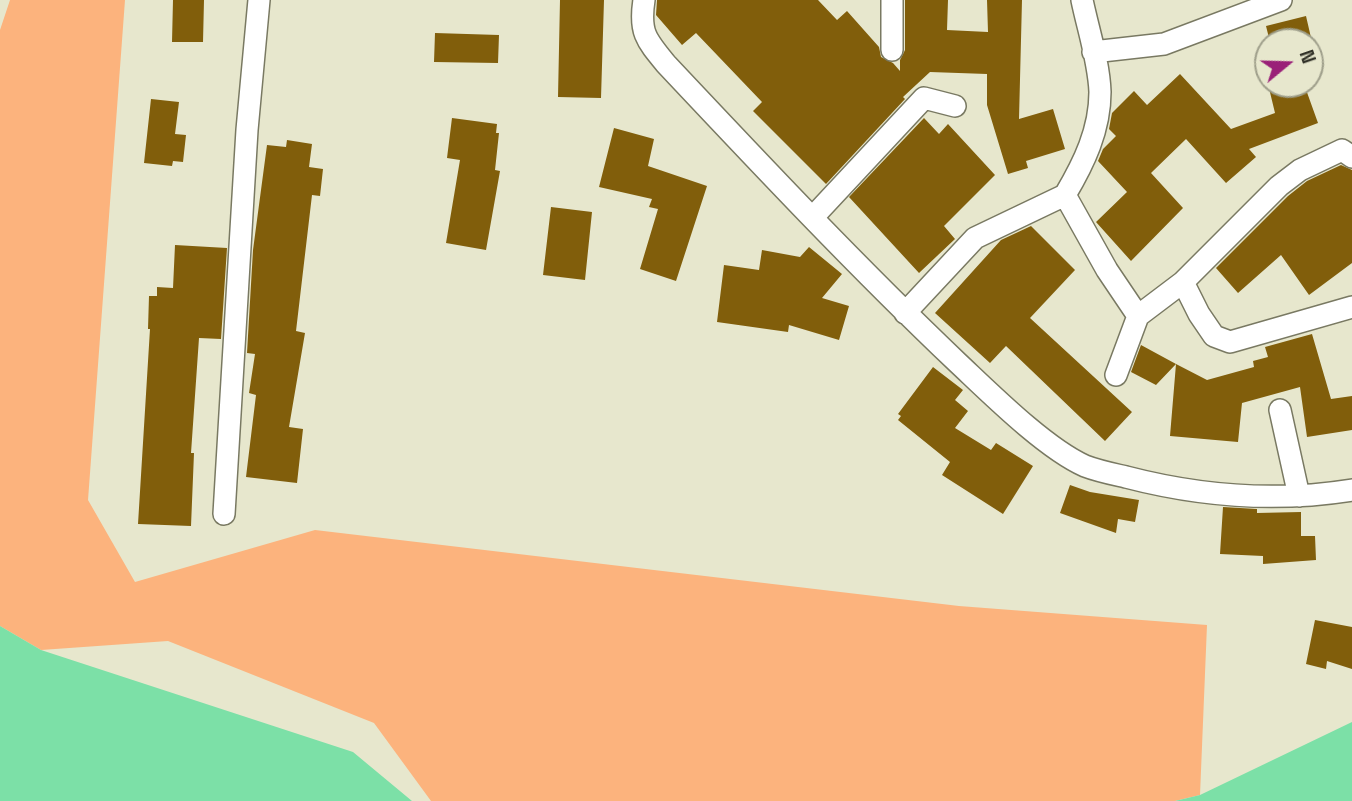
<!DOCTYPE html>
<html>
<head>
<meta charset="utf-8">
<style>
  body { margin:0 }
  #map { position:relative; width:1352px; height:801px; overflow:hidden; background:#e7e7cd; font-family:"Space Grotesk",sans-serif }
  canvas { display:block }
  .north { position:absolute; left:1254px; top:28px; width:70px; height:70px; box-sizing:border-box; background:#e7e7cd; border:2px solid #9f9f8b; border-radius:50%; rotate:71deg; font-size:19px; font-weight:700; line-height:28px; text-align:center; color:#333329 }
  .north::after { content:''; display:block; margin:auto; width:24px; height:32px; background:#9a2078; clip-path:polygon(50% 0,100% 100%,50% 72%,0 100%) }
</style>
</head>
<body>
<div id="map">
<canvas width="1352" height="801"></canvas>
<div class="north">N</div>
</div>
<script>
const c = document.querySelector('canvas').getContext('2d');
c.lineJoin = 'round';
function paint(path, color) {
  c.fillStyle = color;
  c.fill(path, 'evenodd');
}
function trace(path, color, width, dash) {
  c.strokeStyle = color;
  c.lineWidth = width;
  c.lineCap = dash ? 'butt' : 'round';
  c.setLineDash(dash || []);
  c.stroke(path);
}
const green = new Path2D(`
  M10,0H125L88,500L135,582L315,530L959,606L1207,625L1200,795L1175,801H431L374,723L168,641L41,650L0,626V30Z`);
const water = new Path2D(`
  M0,626L41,650L353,752L412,801H0Z
  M1352,722V801H1175L1200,795Z`);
const building = new Path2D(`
  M173,0H204L203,42H172Z
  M560,0H604L601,98L558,97Z
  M657,0H818L837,20L847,11L879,47L881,57L893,63L900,71V60L905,50V0H948L947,30L988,32L987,0H1022L1019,119L1053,109L1065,149L1026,161L1028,168L1008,174L987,105V74L930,72L903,97L905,99L826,184L753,111L762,102L696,33L682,45L656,15Z
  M1306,16L1312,42H1270L1266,26Z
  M435,33L499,35L498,63L434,62Z
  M1180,74L1231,129L1275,113L1268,84H1304L1318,123L1249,149L1256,157L1226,183L1186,139L1151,173L1183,208L1131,261L1096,222L1127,192L1098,161L1103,149L1116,136L1109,129L1112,113L1134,91L1147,105Z
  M151,99L179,102L175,134L186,135L183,162L173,161L172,166L144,163Z
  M452,118L497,124L496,133H499L495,170L500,171L486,250L446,243L460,160L447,158Z
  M924,118L939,134L948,124L995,175L944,226L955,239L919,273L849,197Z
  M614,128L654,139L648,166L707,186L676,281L640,269L658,209L649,207L652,199L599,187Z
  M287,140L312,144L309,167L323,169L320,196L312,195L296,331L305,333L289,427L303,429L297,483L246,477L256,395L249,393L255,354L247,353L253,250L267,145L286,147Z
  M1341,165L1352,170V263L1309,295L1281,255L1238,293L1216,268L1288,196L1307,181Z
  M551,207L592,212L585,280L543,275Z
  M1031,226L1075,270L1030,318L1132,412L1105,441L1006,346L990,363L935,313L1001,240Z
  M175,245L227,248L221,339L199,338L191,453H194L191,526L138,524L150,329H148L149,296H157V287L173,288Z
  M809,247L842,274L822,298L849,306L839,340L789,325L788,332L717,322L724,265L759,270L762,250L800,257Z
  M1312,334L1331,399L1352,396V430L1307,437L1300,387L1242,403L1238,442L1170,436L1176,364L1207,380L1254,367L1253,361L1268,357L1265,347Z
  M1141,345L1176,364L1156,385L1131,372Z
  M933,367L963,390L955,400L968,411L955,428L991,450L996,443L1033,466L1003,514L942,475L950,462L898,420L901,416L898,414Z
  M1070,485L1090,492L1139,500L1135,522L1118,519L1116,533L1060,513Z
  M1223,507L1257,509V513L1301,512V536H1315L1316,560L1263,564V556L1220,554Z
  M1315,620L1352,627V669L1327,661L1326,669L1306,664Z`);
const minor = new Path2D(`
  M644,0C639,32 646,40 666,64C761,165 857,267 958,363C991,394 1045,448 1085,466C1098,471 1113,474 1126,477C1199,496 1277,502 1352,490
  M892,0V50
  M1093,52L1164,44L1281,0
  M1352,157L1342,150L1300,170L1279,186L1183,282L1199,314L1214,336L1230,342L1352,307
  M1065,195C1084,163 1100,130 1100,92C1099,62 1088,29 1082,0
  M813,217L924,98L955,106
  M905,313L975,238L1065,195L1107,270L1138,316L1116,375
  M1138,316L1183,282
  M1280,410L1299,496
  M224,514L247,130L259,0`);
paint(green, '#fcb37d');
paint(water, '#7ce0a7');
paint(building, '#815e0b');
trace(minor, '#797962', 24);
trace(minor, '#fff', 21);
</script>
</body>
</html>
